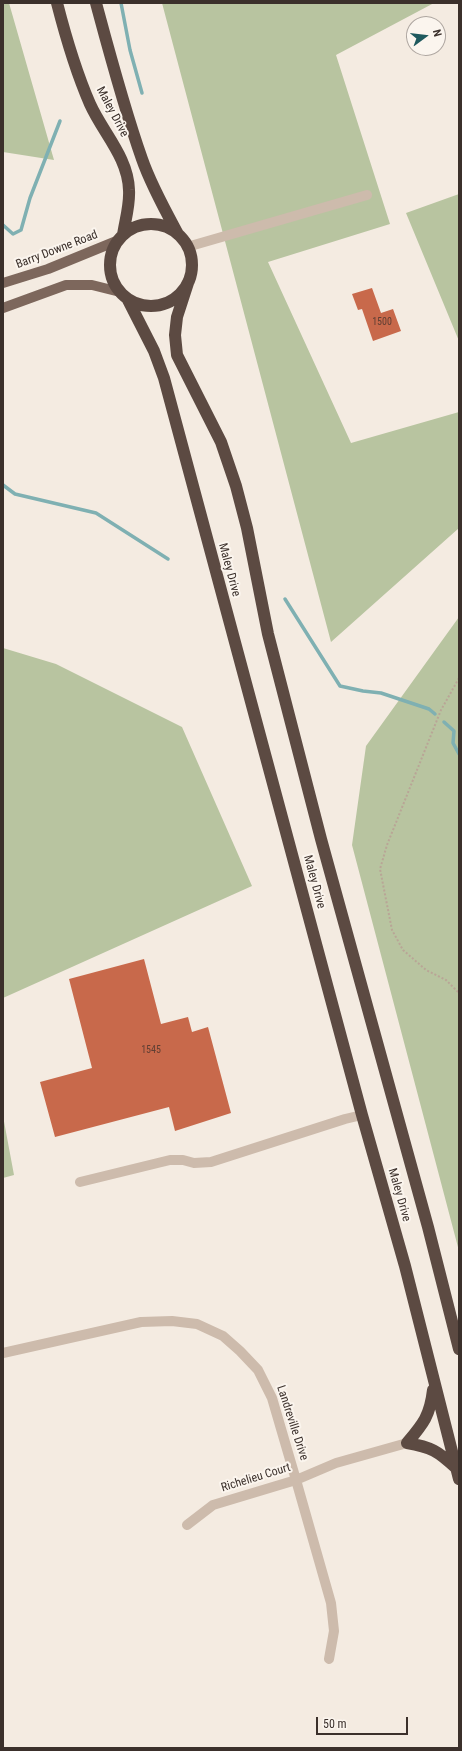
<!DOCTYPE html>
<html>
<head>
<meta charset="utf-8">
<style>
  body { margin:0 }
  #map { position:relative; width:462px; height:1751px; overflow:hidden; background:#f4ebe1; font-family:"Roboto Condensed",sans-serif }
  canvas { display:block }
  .frame { position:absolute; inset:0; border:4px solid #3b302b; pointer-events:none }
  .north { position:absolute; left:406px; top:16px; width:40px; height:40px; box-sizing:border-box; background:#fbf5ee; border:1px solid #aea6a0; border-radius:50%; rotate:75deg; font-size:11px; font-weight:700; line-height:16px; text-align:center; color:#3b302b }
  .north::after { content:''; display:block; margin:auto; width:14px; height:18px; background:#1f5a5e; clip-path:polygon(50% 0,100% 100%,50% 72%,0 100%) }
  .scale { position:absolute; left:316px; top:1717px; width:92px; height:18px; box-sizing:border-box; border:2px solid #3b302b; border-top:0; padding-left:5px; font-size:12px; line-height:14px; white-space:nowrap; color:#3b302b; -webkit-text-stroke:3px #fbf5ee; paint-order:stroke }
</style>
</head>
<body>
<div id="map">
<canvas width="462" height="1751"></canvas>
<div class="frame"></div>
<div class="north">N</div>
<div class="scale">50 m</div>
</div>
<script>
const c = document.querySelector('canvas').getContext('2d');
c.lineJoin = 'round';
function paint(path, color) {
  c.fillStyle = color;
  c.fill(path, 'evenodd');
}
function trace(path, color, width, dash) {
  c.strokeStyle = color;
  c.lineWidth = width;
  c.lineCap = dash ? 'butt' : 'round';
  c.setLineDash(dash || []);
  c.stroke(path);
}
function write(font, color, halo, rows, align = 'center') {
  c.font = font + ' "Roboto Condensed",sans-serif';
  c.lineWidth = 4;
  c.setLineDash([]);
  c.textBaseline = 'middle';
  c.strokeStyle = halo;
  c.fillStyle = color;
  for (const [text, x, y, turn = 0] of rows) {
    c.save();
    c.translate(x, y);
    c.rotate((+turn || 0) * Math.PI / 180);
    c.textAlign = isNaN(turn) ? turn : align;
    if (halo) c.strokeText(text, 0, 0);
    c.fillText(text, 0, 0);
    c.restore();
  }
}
const green = new Path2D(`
  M3,3H9L54,160L3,152Z
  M162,3H434L336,55L390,224L268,262L351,443L459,412V528L331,642Z
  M459,194V341L406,213Z
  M459,617V1251L352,845L366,746Z
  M3,648L56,664L182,727L252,886L3,998Z
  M3,1116L14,1175L3,1178Z`);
const stream = new Path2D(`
  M121,3L130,50L142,93
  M3,225L13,234L21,230L30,198L60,121
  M3,485L15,494L96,513L168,559
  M285,599L340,686L363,691L381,693L429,709L435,714
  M444,722L454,731L453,743L459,754`);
const building = new Path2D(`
  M372,288L381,313L393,309L401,331L373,341L362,309L358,310L352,294Z
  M144,959L161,1024L188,1017L192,1032L208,1027L231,1113L175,1131L169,1107L55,1137L40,1082L92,1068L69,979Z`);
const path = new Path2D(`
  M459,678L441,710L387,845L380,869L392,930L403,950L426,970L446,980L459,993`);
const minor = new Path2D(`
  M187,247L367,195
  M80,1182L170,1160H183L194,1163L211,1162L345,1119L362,1115
  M3,1353L141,1322L172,1321L197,1324L223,1336L240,1351L258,1370L272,1398L296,1480L331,1603L334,1631L329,1659
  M187,1525L213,1505L296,1480L336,1463L407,1443`);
const major = new Path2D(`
  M3,283L48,269L119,240
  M3,308L66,285H92L120,292`);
const highway = new Path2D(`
  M57,3C66,38 76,72 90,104C103,133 128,157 129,190C130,205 125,221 123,235
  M96,3C110,55 124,108 142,159C151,185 165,210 178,234
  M110 265a41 41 0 1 1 82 0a41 41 0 1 1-82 0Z
  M189,280L177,317L175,335L177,355L221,442L236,486L247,528L268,634L321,839L428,1227L459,1349
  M127,298L154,351L164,378L362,1115L405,1266L459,1479
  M407,1443C423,1424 430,1416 433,1390
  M407,1443C431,1447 438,1451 456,1468`);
const numberNames = [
  ["1500",382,322],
  ["1545",151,1050]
];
const streetNames = [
  ["Maley Drive",112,112,62],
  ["Barry Downe Road",57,250,-21],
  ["Maley Drive",229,570,75],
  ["Maley Drive",314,882,75],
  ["Maley Drive",399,1195,74],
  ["Landreville Drive",292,1423,72],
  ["Richelieu Court",256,1478,-17]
];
paint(green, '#b8c4a0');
trace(stream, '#7fb0b2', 3.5);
paint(building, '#c8694b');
trace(path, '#b9a596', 2, [2, 2]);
trace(minor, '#cdbbac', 10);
trace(major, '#7d675c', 10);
trace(highway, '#5c4a42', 12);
write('10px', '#5e3e33', null, numberNames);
write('12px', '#3b302b', '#fbf5ee', streetNames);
</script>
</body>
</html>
